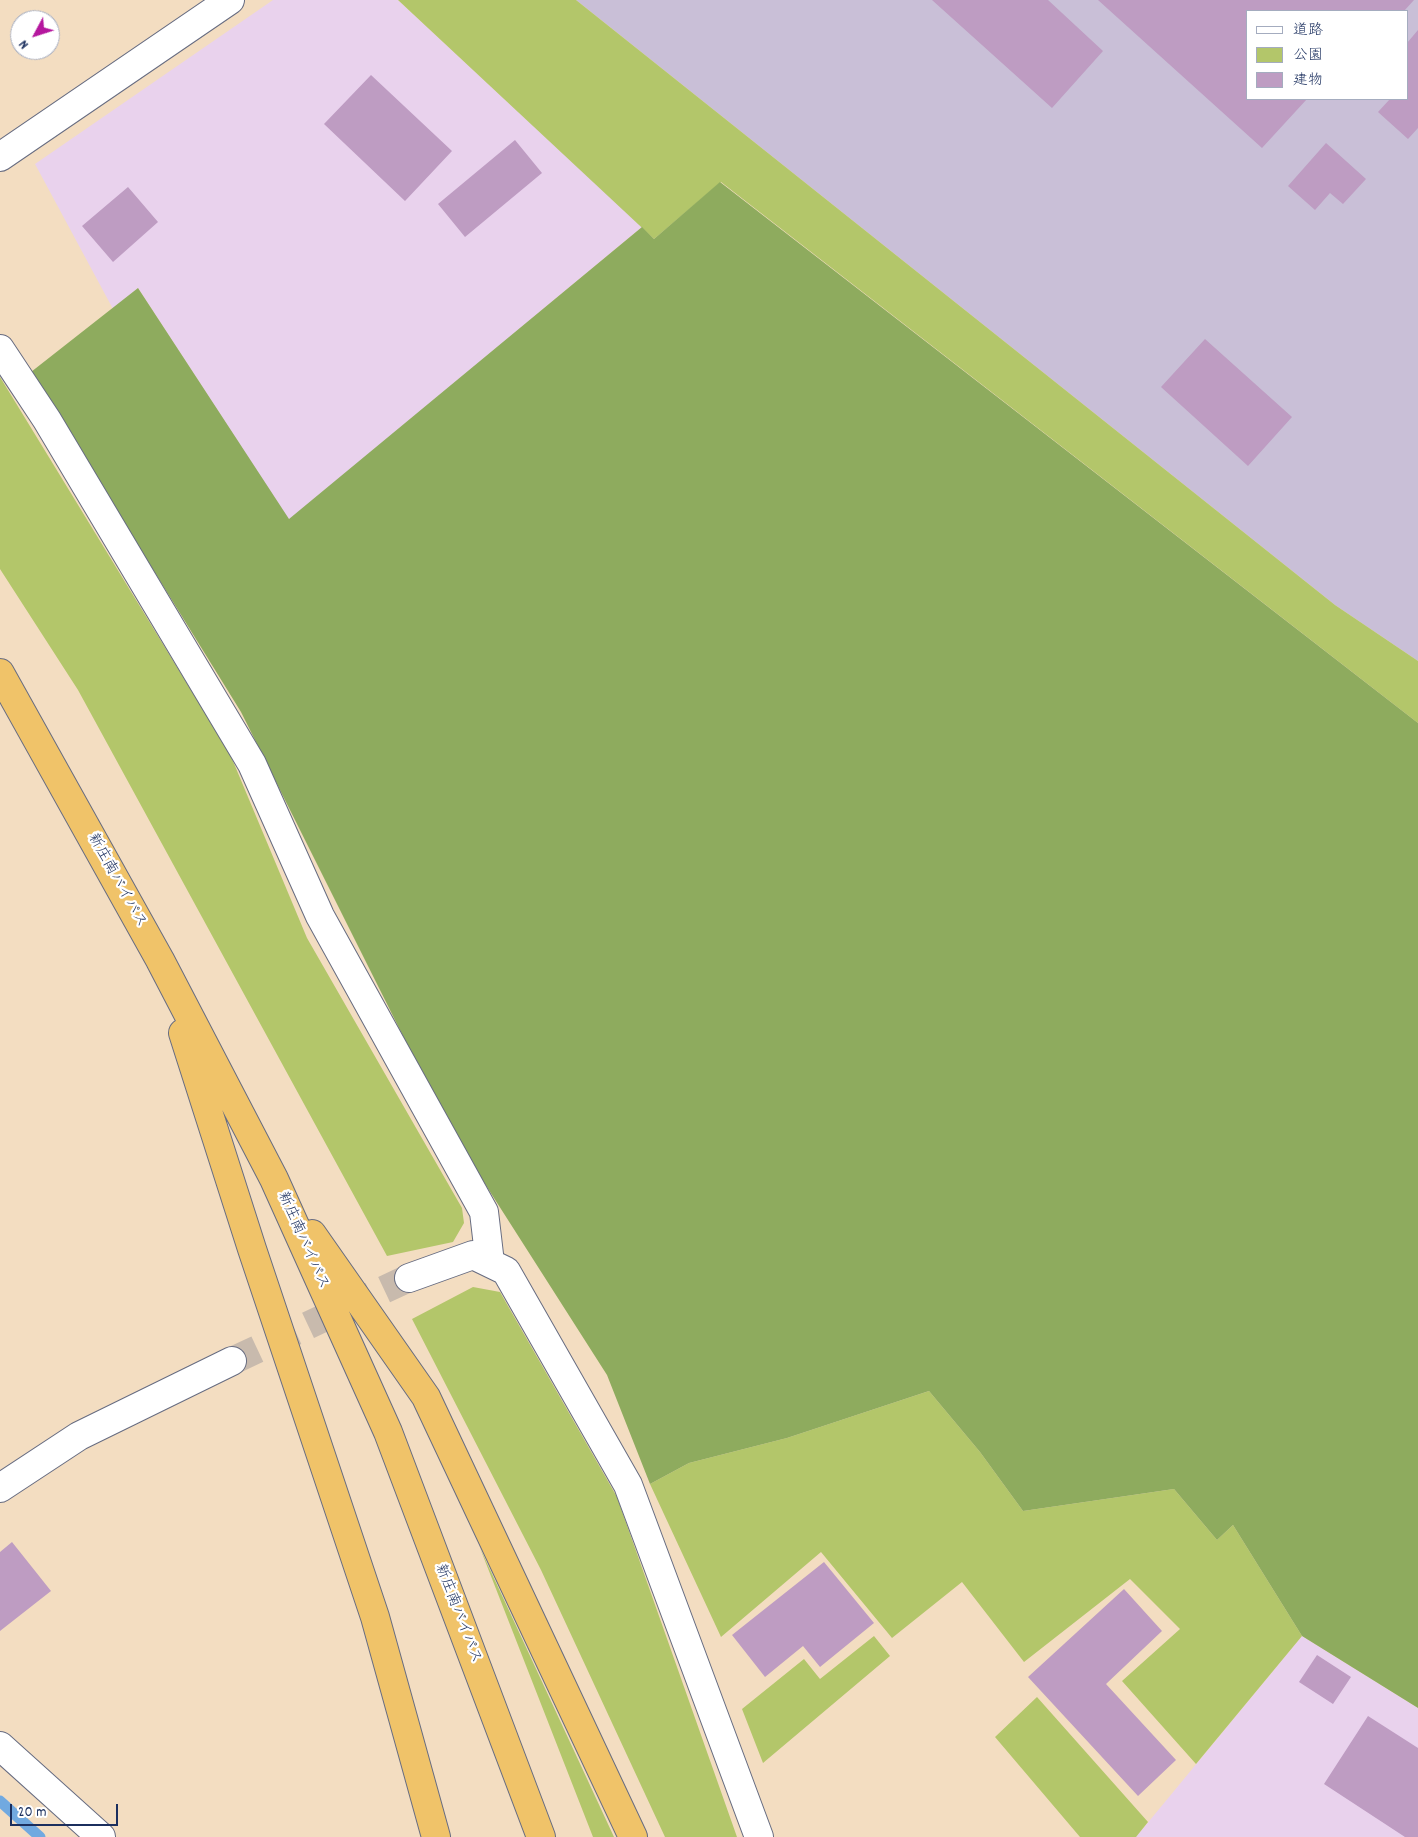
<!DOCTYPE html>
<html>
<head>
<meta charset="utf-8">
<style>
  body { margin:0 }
  #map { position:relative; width:1418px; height:1837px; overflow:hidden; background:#f3ddc1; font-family:Dekko,"Klee One",sans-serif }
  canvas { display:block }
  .legend { position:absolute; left:1246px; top:10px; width:162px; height:90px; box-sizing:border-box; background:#fff; border:1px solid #a4acbf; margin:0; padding:6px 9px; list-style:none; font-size:15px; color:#1b2f5e }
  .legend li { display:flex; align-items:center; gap:10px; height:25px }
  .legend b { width:25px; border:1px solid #a4acbf }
  .north { position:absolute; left:10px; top:10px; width:50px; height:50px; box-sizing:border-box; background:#fff; border:1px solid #a4acbf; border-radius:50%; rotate:230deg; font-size:14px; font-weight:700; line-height:20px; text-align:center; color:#1b2f5e }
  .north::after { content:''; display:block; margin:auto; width:18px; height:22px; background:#b5179e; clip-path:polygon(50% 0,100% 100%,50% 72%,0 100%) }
  .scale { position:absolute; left:10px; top:1804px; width:108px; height:22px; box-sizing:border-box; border:2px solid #1b2f5e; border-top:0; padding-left:6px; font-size:15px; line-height:18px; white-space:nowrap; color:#1b2f5e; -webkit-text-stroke:4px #fff; paint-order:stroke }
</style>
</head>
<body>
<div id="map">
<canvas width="1418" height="1837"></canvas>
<ul class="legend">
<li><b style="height:6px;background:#fff"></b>道路</li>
<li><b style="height:14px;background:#b3c66a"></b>公園</li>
<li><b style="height:14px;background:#be9cc2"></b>建物</li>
</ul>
<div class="north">N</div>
<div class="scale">20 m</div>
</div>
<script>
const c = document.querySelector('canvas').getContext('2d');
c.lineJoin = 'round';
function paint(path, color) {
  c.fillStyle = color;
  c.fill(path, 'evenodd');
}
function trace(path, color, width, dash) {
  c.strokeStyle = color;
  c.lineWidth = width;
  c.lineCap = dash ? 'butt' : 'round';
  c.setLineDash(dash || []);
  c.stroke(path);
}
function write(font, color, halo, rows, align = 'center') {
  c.font = font + ' Dekko,"Klee One",sans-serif';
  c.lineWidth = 4.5;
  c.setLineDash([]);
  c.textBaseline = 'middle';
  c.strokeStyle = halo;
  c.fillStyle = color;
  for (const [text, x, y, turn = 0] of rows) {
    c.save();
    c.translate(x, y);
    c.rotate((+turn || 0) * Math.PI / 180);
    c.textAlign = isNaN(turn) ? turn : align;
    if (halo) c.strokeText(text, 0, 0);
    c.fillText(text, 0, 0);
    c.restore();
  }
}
const built = new Path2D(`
  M273,0H398L642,227L289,520L138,288L113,309L35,164Z
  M1302,1636L1418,1708V1837H1136Z`);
const industrial = new Path2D(`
  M576,0H1418V661L1335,605ZM1247,11H1407V99H1247Z`);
const green = new Path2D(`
  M398,0H576L1335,605L1418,661V723L721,182L654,239Z
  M0,377L230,754L307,938L462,1208L464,1223L453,1242L387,1256L78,690L0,569Z
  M473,1287L500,1292L617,1497L737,1837H665L541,1570L412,1319Z
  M929,1391L980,1452L1023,1511L1174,1489L1217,1540L1233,1525L1302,1636L1196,1764L1122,1681L1180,1629L1130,1579L1024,1662L962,1582L892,1638L821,1552L721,1637L650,1484L689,1463L787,1438Z
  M480,1548L614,1837H593Z
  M874,1636L890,1656L763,1763L742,1709L804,1659L820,1679Z
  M1037,1697L1148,1822L1136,1837H1080L995,1737Z`);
const forest = new Path2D(`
  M720,182L1418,723V1708L1302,1636L1233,1525L1217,1540L1174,1489L1023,1511L980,1452L929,1391L787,1438L689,1463L650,1484L607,1375L448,1126L241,712L31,372L138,288L289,519L642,227L654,239Z`);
const stream = new Path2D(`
  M0,1801L40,1837`);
const building = new Path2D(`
  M932,0H1048L1103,51L1052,108Z
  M1098,0H1414L1404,11H1247V99H1307L1262,148Z
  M1418,30V128L1408,139L1378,112L1390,99H1407V43Z
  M371,75L452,151L405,201L324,124Z
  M515,140L542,173L465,237L438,204Z
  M1326,143L1366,179L1343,204L1330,193L1315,210L1288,186Z
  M128,187L158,222L113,262L82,226Z
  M1205,339L1292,417L1248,466L1161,387Z
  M12,1542L51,1591L0,1631V1552Z
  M824,1562L874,1623L820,1667L803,1646L765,1677L732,1635Z
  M1124,1589L1162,1631L1106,1684L1176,1760L1138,1796L1028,1677Z
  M1317,1655L1351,1677L1333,1704L1299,1682Z
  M1368,1716L1418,1748V1837H1405L1324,1784Z`);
const minorTunnel = new Path2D(`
  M232,1361L409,1278`);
const minor = new Path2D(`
  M0,157L230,0
  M0,349L47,420L252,764L320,916L484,1212L490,1263
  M409,1278L473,1255L506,1271L628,1485L759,1837
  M0,1488L79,1436L232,1361
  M0,1746L101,1837`);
const highway = new Path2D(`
  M0,673L160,960L274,1179L388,1432L541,1837
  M183,1033L252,1249L375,1617L436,1837
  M312,1234L426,1397L633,1837`);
const streetNames = [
  ["新庄南バイパス",116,881,61],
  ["新庄南バイパス",302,1241,66],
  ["新庄南バイパス",457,1614,69]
];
paint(built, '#e9d2ed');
paint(industrial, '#c9bfd7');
paint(green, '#b3c66a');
paint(forest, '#8eab5e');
trace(stream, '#71a9e0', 11);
paint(building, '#be9cc2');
trace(minorTunnel, '#c8baad', 28, [28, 14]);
trace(minor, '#676c81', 30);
trace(highway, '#676c81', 30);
trace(minor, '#fff', 28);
trace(highway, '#f0c369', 28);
write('15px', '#1b2f5e', '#fff', streetNames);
</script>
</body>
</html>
